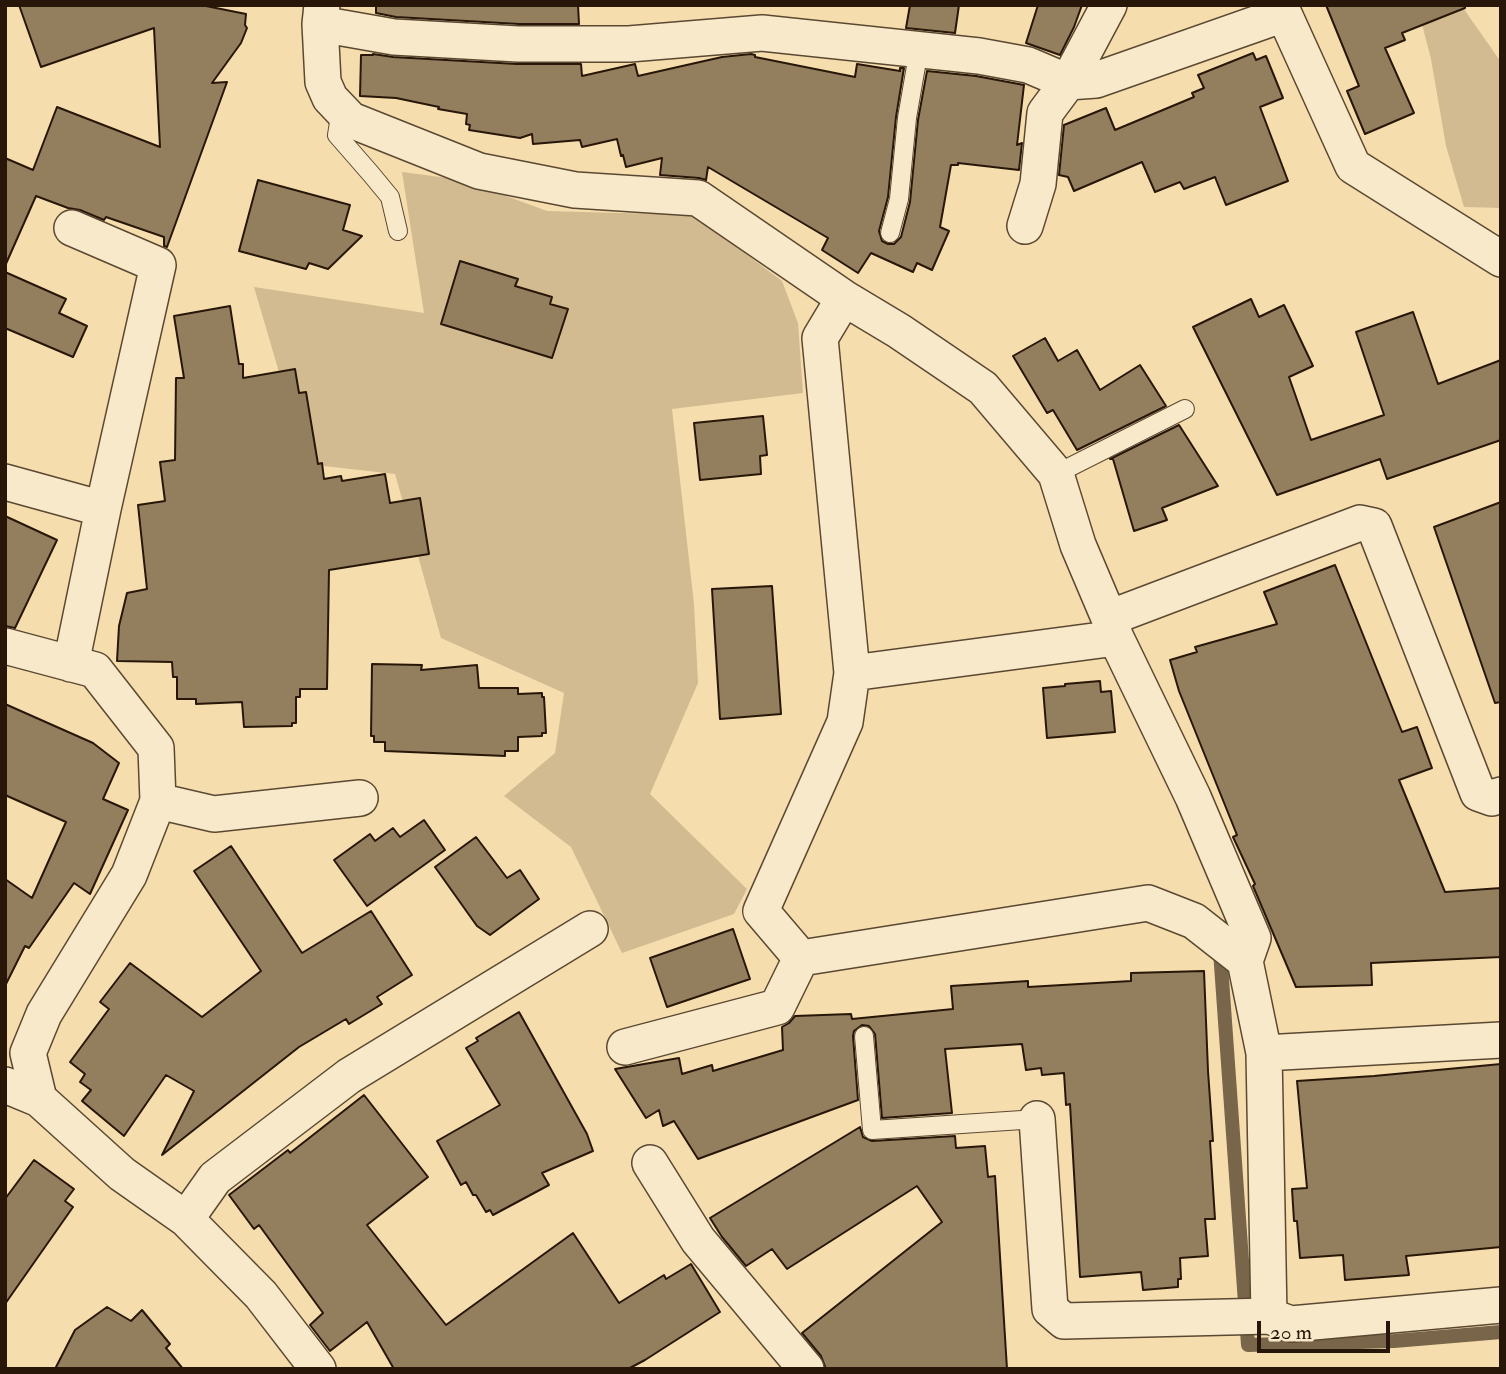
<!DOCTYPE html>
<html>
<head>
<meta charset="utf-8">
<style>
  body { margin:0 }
  #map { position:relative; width:1506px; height:1374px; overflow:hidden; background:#f5ddad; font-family:"IM FELL Double Pica",serif }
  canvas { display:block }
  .frame { position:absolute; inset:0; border:7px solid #281709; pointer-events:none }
  .scale { position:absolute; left:1257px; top:1321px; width:133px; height:32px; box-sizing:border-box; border:4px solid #281709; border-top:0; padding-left:9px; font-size:21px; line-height:24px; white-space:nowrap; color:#281709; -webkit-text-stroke:5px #f8e9ca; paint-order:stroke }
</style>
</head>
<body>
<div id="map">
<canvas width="1506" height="1374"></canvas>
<div class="frame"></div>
<div class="scale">20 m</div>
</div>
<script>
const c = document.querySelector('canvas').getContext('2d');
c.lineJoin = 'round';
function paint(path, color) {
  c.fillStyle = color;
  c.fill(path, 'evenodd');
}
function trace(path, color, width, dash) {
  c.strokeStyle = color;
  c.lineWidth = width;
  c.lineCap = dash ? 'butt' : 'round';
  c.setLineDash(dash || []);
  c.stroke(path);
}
const green = new Path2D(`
  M1417,5H1461L1501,62V208L1464,207L1446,146L1431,59Z
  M402,172L463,180L547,211L694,215L782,281L798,323L803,393L672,409L694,604L698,683L650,794L747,889L734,914L622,953L571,847L504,796L555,753L564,693L441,638L395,474L306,464L254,287L424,313Z`);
const stream = new Path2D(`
  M1220,951L1248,1345L1394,1341L1501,1332`);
const building = new Path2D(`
  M19,5H201L246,14L245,25L247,28L241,43L212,83L227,82L167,247L164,246V237L106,217L104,220L80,210L68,208L36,196L5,266V158L33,170L57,107L160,147L154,28L41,67Z
  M376,5H578L579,24H519L396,17L376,13Z
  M910,5H959L955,33L906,28Z
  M1038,5H1082L1074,27L1060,55L1026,43Z
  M1326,5H1465V8L1402,33L1405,40L1385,48L1414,113L1365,134L1347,91L1359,86Z
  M1253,53L1256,60L1266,56L1283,98L1260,107L1288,181L1226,205L1215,177L1184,189L1180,182L1155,192L1142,162L1074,191L1068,177L1059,175L1064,125L1106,108L1115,130L1194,97L1192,93L1204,88L1198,75Z
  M373,54L393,57L517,64H581L582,76L635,64L638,76L722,57L751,54L755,55V57L855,77L857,64L900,71V68H904L896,117L888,197L879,231L882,241L888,244H894L901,237L910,202L918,120L927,71L976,76L1024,85L1017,145L1022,143L1019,170L958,163V165H951L940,227L949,231L932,270L917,263L913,272L871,253L858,273L822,250L828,238L708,167L706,180L699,178L660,175L662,158L626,167L623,155L621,156L617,139L582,147L580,140L533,144L532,134L520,138L469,130L470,125L466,124L467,114L438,109L439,107L396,98L360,96L361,55H373Z
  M258,180L350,205L343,230L362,236L328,269L309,263L306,269L239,251Z
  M460,261L518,279L515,286L552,297L550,304L568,309L552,358L441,324Z
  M5,272L66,299L59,313L87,326L73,357L5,328Z
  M1251,299L1259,317L1284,305L1313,366L1289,377L1311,440L1384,415L1356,332L1413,312L1438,384L1501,360V440L1387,479L1380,459L1277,495L1193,327Z
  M230,306L239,364H243V378L295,369L299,393L306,392L318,464L322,463L324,479L341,476L342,481L385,474L390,503L420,498L429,554L329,570L327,689H300V697H296V723H292V726L244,727L242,702L196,704V699H177V677H173L172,662L117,661L119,626L127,593L147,589L138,505L165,501L160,462L175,460L176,378H184L174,316Z
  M1045,338L1058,361L1077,350L1100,390L1140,365L1166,406L1077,450L1053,410L1047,413L1013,356Z
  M763,416L767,455L760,456L761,474L700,480L694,423Z
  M1179,425L1218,486L1162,508L1167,520L1134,531L1113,459H1110Z
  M1501,502V702L1495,703L1434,527Z
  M5,516L57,540L15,628L5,626Z
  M1335,565L1402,732L1417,727L1432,768L1399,780L1445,892L1501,888V957L1371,963L1372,985L1296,987L1253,886L1255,884L1233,837L1237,835L1179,691L1170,660L1197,652L1195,647L1277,624L1264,592Z
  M772,586L781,714L720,719L712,589Z
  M372,664L422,665L421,670L477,665L479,688H518V694L542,693V697H544L546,733H542V736L518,737V751H505V756L385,751V742H374V736H371Z
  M1100,681L1101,692L1111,691L1115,732L1047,738L1043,688L1065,686V684Z
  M5,704L93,743L119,763L103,799L128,810L90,894L74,883L29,948L25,946L5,986V879L32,898L66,822L5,795Z
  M424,820L445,850L367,906L334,860L370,834L375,841L393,828L400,837Z
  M476,837L507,878L520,870L539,899L490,935L477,926L435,867Z
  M231,846L302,953L371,911L412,975L377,997L382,1004L349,1024L346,1019L299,1047L162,1155L194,1091L166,1075L124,1136L82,1101L91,1090L80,1082L85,1074L70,1062L109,1009L100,1002L130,963L202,1017L261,971L194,871Z
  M733,929L750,979L667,1007L650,958Z
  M1204,971L1208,1071L1213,1141H1210L1215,1219H1205L1208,1256L1180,1258L1181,1279H1178V1287L1143,1290L1141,1272L1080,1277L1070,1104L1066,1105L1064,1073L1042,1075L1041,1068L1026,1070L1022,1044L945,1049L952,1113L882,1118L875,1034L869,1026L862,1025L854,1031L853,1036L858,1100L698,1159L674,1121L663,1126L659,1110L646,1118L615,1069L679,1058L682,1074L712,1065L713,1071L783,1050L782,1027L789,1023L795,1016L851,1014L852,1019L953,1009L951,986L1028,981V987L1131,981V973Z
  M519,1012L587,1134L593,1151L542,1173L549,1185L493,1215L490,1210L486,1212L476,1195H473L466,1182L461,1185L437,1141L500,1105L466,1048L478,1041L476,1038Z
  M1501,1064V1247L1406,1256L1409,1275L1345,1280L1343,1255L1300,1258L1297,1221H1294L1292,1189L1307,1188L1297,1081L1374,1076Z
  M364,1095L428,1177L367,1225L446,1325L573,1233L619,1303L664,1275L666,1279L691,1264L720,1312L645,1360L628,1369H394L367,1322L330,1351L310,1325L323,1313L259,1225L254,1229L229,1195L288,1150L290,1153Z
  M860,1127L863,1137L872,1141L955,1136L956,1148L985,1146L988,1177L995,1176L1007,1369H826L821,1356L802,1333L942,1222L917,1186L787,1269L772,1249L746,1266L722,1237L710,1218Z
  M34,1160L74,1189L65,1201L73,1207L5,1304V1199Z
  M107,1307L131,1321L142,1310L170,1344L166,1348L183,1369H55L75,1330Z`);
const lane = new Path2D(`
  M341,110L337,135L371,174L390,197L398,231
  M890,233L899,199L907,118L919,49
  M1056,474L1185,409
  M864,1036L872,1130L1037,1119`);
const street = new Path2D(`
  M322,5L320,24L323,82L330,98L351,120L479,171L575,190L698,198L844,298L899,331L983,388L1056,474L1078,545L1109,618L1116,638L1193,797L1253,938L1245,961L1264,1053L1269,1316
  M320,24L394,37L518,44H629L762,33L979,56L1028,65L1068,82L1096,80L1284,14L1353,166L1501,259
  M1025,226L1038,184L1045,113L1068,82L1109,5
  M844,298L820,338L852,673L845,722L761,911L801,958L1148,903L1194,921L1245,961
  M5,482L103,509
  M1109,618L1360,523L1374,526L1478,793L1492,798L1501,795
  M5,646L95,670L156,748L158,801L129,875L44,1014L28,1053L39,1099L122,1174L186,1219L261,1295L318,1369
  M71,664L103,509L158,265L72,228
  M852,673L1116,638
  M158,801L214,814L360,798
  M625,1047L777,1007L801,958
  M1264,1053L1501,1040
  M5,1085L39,1099
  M1037,1119L1050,1309L1064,1321L1269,1316L1291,1324L1501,1305
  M650,1163L698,1240L806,1369
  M186,1219L215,1178L349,1076L590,929`);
paint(green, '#d2bb91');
trace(stream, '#79664a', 14);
paint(building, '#937e5e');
trace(building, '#281709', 2);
trace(lane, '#5b4832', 20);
trace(street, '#5b4832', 38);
trace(lane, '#f8e9ca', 18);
trace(street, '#f8e9ca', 35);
</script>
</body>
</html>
